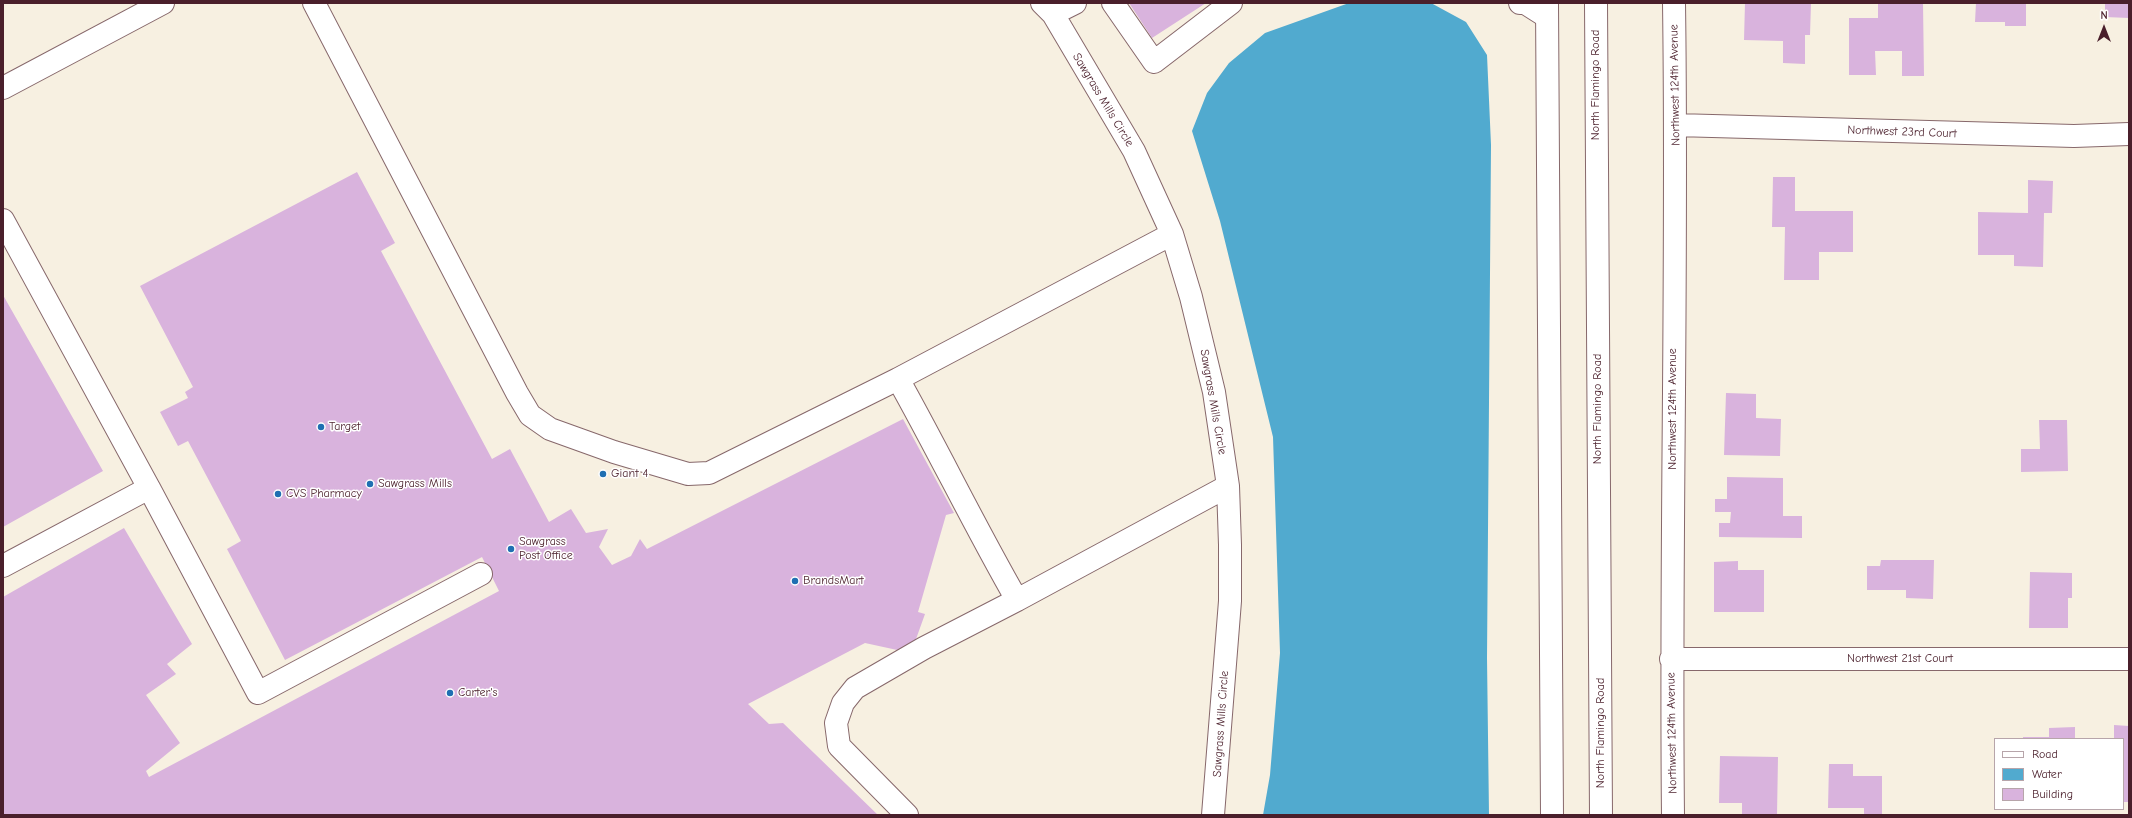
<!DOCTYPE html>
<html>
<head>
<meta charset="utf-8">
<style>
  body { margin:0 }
  #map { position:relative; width:2132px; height:818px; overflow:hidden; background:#f7f0e1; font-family:"Comic Neue",sans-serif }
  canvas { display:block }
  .frame { position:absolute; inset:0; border:4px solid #4a1f2b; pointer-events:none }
  .legend { position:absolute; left:1994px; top:738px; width:130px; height:72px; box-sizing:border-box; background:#fff; border:1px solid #b7a5aa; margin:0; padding:5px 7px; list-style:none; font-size:12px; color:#4a1f2b }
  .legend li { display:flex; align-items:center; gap:8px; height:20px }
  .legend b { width:20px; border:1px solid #b7a5aa }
  .north { position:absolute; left:2084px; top:8px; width:40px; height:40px; -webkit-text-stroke:3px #fff; paint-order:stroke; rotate:0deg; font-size:11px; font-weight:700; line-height:16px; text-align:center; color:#4a1f2b }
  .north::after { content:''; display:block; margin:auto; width:14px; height:18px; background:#4a1f2b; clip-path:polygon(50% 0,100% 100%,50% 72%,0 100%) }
</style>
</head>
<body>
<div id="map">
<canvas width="2132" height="818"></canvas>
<div class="frame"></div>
<ul class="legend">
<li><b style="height:5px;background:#fff"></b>Road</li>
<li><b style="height:11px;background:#51aacf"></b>Water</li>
<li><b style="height:11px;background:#d9b3dd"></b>Building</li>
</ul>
<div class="north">N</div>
</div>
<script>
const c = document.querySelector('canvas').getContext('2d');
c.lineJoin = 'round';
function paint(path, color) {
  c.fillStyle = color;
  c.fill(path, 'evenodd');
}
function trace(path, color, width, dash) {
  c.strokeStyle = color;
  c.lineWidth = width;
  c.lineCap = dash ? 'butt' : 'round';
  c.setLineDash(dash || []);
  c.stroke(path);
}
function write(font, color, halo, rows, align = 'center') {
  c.font = font + ' "Comic Neue",sans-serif';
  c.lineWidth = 3;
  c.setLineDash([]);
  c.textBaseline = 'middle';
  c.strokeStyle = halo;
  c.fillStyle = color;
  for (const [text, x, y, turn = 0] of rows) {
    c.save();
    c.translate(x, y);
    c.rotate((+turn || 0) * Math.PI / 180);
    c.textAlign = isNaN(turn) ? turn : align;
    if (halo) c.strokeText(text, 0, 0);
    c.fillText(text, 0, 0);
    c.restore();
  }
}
const water = new Path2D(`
  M1349,3H1431L1466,22L1487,55L1491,145L1487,658L1489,815H1263L1270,775L1280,653L1273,437L1220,221L1192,131L1207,93L1229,63L1265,33Z`);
const building = new Path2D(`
  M1129,3H1206L1152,38Z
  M1745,3H1811L1810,35H1805V64L1783,63V41L1744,40Z
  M1878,3H1923L1924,76H1902V51H1875L1876,75H1849V18H1878Z
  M1976,3H2026V26H2005V22H1975Z
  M2105,3H2129V18L2105,17Z
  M357,172L395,243L381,251L492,459L510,449L549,522L571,509L586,533L608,529L599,547L612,565L631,556L640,539L647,549L903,419L954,513L946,515L918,612L925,614L911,653L865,643L748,704L769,724L783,723L878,815H3V597L124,528L192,644L167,664L176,674L146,695L180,743L146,771L149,777L499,591L482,557L285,660L227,549L241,541L188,441L178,446L160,412L188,398L185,392L193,387L140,286Z
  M1773,177H1795V211H1853V252H1819V280H1784L1785,227H1772Z
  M2028,180L2053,181L2052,213H2044L2043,267L2014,266V255H1978V212L2028,213Z
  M3,295L103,471L3,527Z
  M1726,393L1756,394V418L1781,419L1780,456L1724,455Z
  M2039,420H2067L2068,471L2021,472V449H2040Z
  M1727,477L1783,478V516H1802V538L1719,537V523H1730L1731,512H1715V499H1727Z
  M1881,560H1934L1933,599L1906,598V590H1867V566H1880Z
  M1738,561V570H1764V612H1714V562Z
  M2030,572L2072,573V598H2068V628H2029Z
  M2114,725L2129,726V802H2123V739H2114Z
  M2075,727V739H2023V737H2049V728Z
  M1720,756L1778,757L1777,815H1742V803H1719Z
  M1829,764H1853V776H1882V815H1864V808H1828Z`);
const minor = new Path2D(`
  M314,3L517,393L530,415L550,429L614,452L688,474L709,473L898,379
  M1042,3L1053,14L1134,151L1172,234L1191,297L1214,392L1228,486L1230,545V601L1213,815
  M1113,3L1154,62L1231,3
  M1520,3H1525L1547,17
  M1053,14L1075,3
  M3,88L163,3
  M1676,125L2074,136L2129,134
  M3,220L149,488L3,566
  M149,488L258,693L481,574
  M1017,600L1228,486
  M1671,659H2129
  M907,815L839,746L836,723L843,703L855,688L924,648L1017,600C975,527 939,452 898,379L1172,234
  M1673,815C1670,544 1678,274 1674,3`);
const highway = new Path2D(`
  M1547,3L1552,815
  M1596,3L1601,815`);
const markers = [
  [321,427,4,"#1f6fb2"],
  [603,474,4,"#1f6fb2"],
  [370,484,4,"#1f6fb2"],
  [278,494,4,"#1f6fb2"],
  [511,549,4,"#1f6fb2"],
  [795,581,4,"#1f6fb2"],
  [450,693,4,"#1f6fb2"]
];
const streetNames = [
  ["North Flamingo Road",1596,85,-90],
  ["Northwest 124th Avenue",1675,85,-91],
  ["Sawgrass Mills Circle",1103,100,59],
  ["Northwest 23rd Court",1902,132,2],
  ["Sawgrass Mills Circle",1213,402,80],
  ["North Flamingo Road",1598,409,-90],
  ["Northwest 124th Avenue",1673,409,-90],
  ["Northwest 21st Court",1900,659],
  ["Sawgrass Mills Circle",1221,724,-86],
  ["North Flamingo Road",1601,733,-90],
  ["Northwest 124th Avenue",1672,733,-91]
];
const poiNames = [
  ["Target",329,427],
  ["Giant 4",611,474],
  ["Sawgrass Mills",378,484],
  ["CVS Pharmacy",286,494],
  ["Sawgrass",519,542],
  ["Post Office",519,556],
  ["BrandsMart",803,581],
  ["Carter's",458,693]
];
paint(water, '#51aacf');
paint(building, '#d9b3dd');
trace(minor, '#87686b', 24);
trace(highway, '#87686b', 24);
trace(minor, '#fff', 22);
trace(highway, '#fff', 22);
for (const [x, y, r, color] of markers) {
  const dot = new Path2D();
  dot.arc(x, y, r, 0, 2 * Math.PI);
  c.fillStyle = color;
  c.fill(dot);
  trace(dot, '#fff', 1.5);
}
write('12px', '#4a1f2b', '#fff', streetNames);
write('12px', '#4a1f2b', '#fff', poiNames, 'left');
</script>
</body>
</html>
